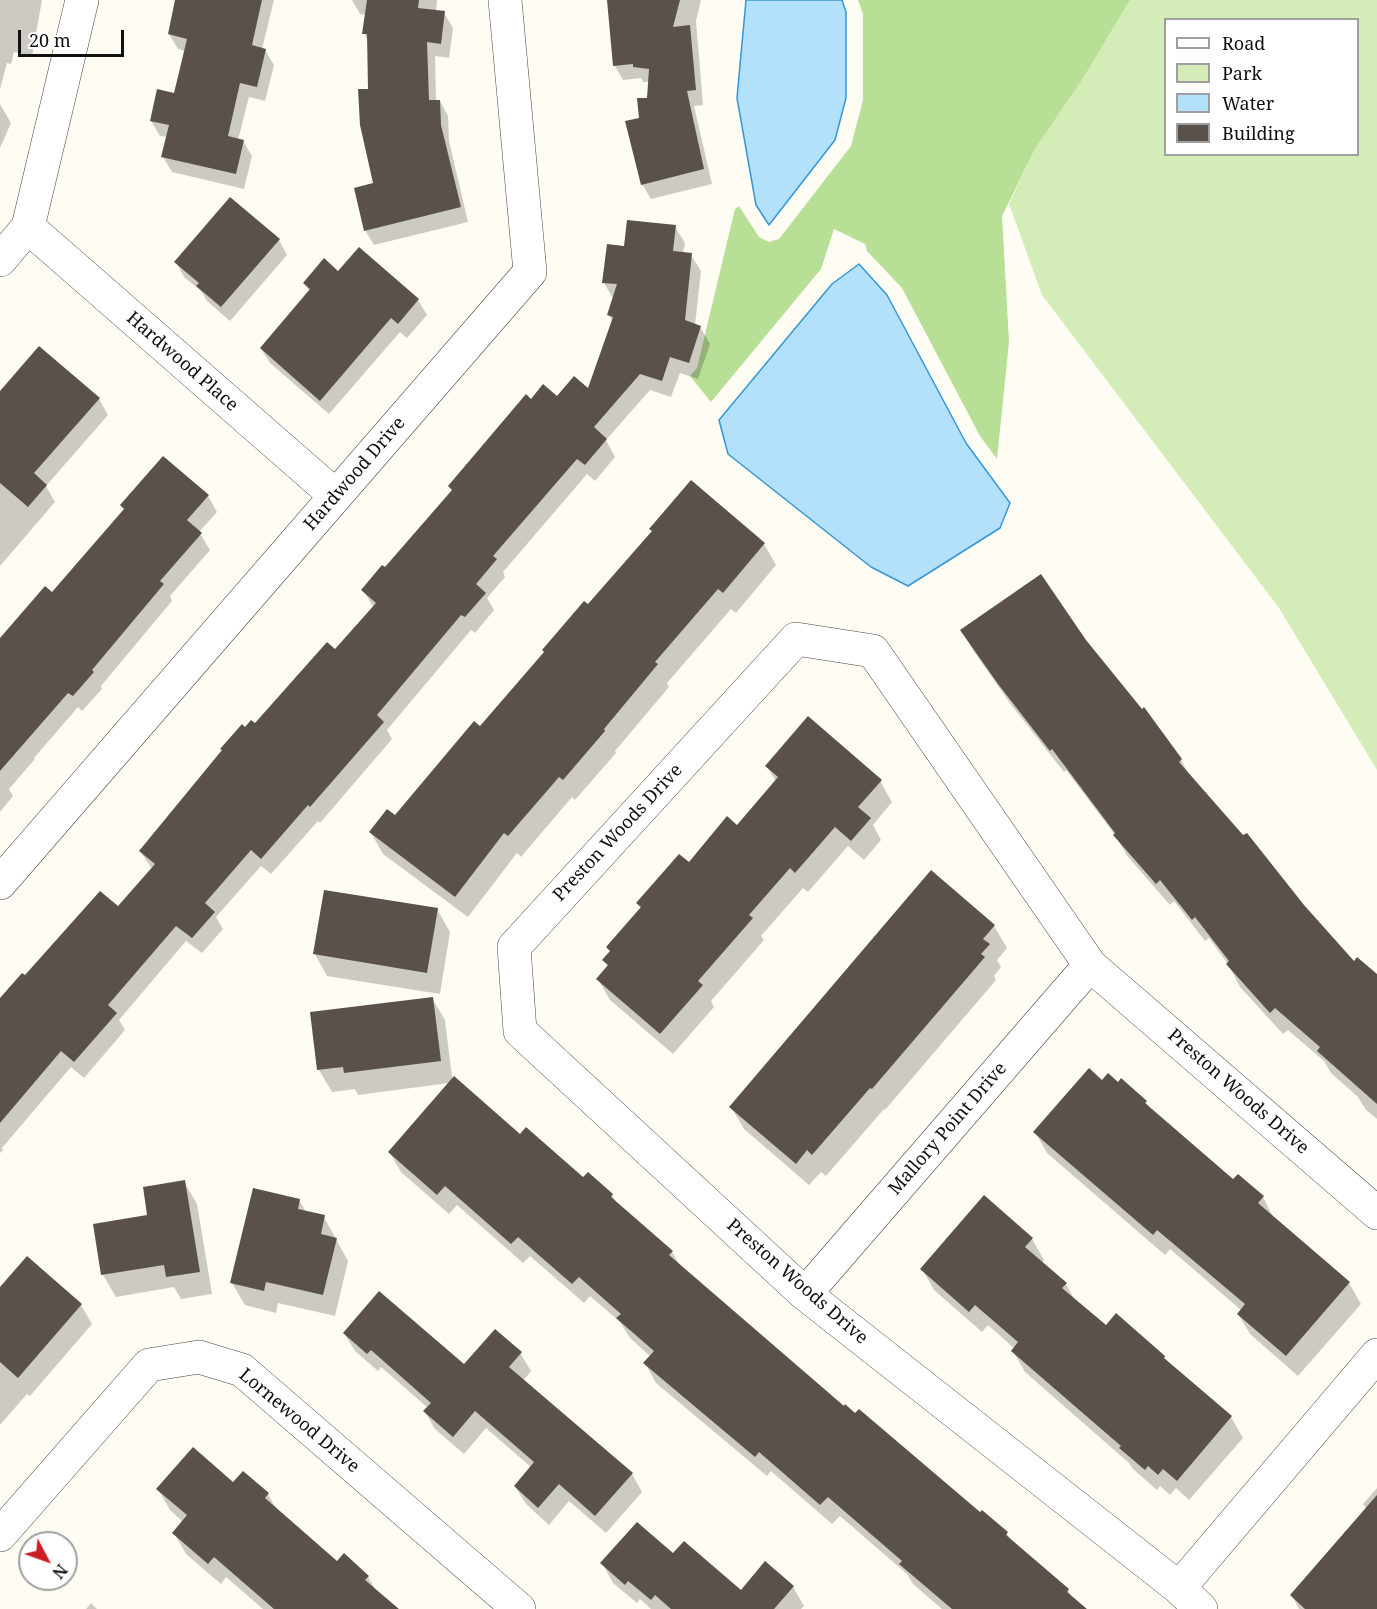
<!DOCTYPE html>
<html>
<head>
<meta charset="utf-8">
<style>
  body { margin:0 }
  #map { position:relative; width:1377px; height:1609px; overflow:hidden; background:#fffdf3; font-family:"Noto Serif",serif }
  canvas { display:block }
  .legend { position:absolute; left:1164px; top:18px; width:195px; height:138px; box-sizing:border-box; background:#fff; border:2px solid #9f9f9f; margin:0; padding:8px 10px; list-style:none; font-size:18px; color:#101010 }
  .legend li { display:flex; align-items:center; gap:12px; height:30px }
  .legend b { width:30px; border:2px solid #9f9f9f }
  .north { position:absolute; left:18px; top:1531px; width:60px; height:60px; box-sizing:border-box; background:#fff; border:2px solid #9f9f9f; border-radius:50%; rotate:131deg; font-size:16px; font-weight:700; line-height:24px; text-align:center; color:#101010 }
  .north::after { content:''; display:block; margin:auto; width:21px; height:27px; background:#cc1c24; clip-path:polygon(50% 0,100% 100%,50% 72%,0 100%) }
  .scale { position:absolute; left:18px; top:30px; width:106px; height:27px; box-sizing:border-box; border:3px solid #101010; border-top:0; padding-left:8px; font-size:18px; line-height:21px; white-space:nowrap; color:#101010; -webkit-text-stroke:4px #fff; paint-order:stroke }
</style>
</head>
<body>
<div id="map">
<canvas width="1377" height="1609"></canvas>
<ul class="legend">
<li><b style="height:8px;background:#fff"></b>Road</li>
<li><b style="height:16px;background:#d4edb8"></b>Park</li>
<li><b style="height:16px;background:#b3e0fb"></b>Water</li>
<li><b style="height:16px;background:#5a514b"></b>Building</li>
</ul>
<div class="north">N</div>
<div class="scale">20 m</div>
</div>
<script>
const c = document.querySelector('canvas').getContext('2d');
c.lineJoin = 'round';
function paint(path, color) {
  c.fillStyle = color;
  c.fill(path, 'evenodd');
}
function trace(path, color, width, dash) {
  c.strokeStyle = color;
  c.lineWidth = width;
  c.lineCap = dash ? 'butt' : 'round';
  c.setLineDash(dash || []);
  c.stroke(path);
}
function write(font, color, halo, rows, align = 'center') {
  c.font = font + ' "Noto Serif",serif';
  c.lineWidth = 6;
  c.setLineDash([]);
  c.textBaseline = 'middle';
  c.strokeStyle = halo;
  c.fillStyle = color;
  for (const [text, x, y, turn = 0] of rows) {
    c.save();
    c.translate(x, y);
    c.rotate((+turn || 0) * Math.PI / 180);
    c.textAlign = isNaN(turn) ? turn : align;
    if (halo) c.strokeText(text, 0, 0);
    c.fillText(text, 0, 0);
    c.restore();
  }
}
const green = new Path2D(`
  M1130,0H1377V770L1279,608L1042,295L1009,204L1035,149L1084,77ZM1166,20H1358V154H1166Z`);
const forest = new Path2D(`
  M858,0H1130L1084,77L1035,149L1002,216L1009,342L997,459L980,436L902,288L867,251L865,244L834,229L821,269L711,402L690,376L697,368L735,209L739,206L759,237L769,242L779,239L851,146L863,100V14Z`);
const water = new Path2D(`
  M746,0H842L846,12V98L835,140L769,225L756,205L737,98Z
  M859,264L887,295L966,443L1010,503L1000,528L908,586L871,567L728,454L719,420L832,284Z`);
const shadow = new Path2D(`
  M0,0H42L32,56L14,52L11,64L7,63L0,89Z
  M180,0H274L262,49L265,50L274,65L265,101L249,97L238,140L243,141L252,156L244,189L172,172L163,157L168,137L160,136L151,121L175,95L185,51L178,49L169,34Z
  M352,0H437L436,12L444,13L453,28L449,58L435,56L436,101H440L448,116L449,141L468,222L374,245L365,230L374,184L369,43L364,33L366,15L360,14Z
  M619,0H701L696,21L703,105L694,106L712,184L651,199L642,184L640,119L648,99L649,82H643L641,78L623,80L615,66Z
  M0,104L11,123L0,148Z
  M675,227L685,243L683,254L691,255L701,271L695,325L700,327L710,344L698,379L680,373L671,397L650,390L606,440L615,457L595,481L587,474L503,572L505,577L487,598L494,610L475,633L471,630L387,730L392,739L320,823L318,821L271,874L261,866L216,917L223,929L202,953L186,941L119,1020L125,1030L84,1078L71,1067L2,1148L3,1150L0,1153V1008L26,978L119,908L152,869L140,851L245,729L256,726L336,651L374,608L363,590L385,570L453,492L449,486L531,401L589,391L613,322L609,315L614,300L604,283L626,247Z
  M279,240L287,255L230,321L207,301L201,291L184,277L176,262Z
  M359,249L418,300L427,315L407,338L400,332L329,414L270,363L261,349L310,292L304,283L339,273Z
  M0,393L99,399L108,415L46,486L55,502L0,566Z
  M691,482L764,544L776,565L736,613L731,609L667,683L669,687L615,751L616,753L575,800L572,797L521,857L517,853L468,917L383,854L371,833L395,817L480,728L653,532Z
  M208,496L217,512L199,532L210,550L170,596L172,601L101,686L102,689L82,711L78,707L34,758L35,759L9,789L13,796L0,812V651L52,594Z
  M962,631L1085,641L1141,711L1143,710L1181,760L1192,780L1354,963L1377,977V1119L1366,1110L1358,1097L1331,1073L1324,1061L1288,1030L1283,1034L1240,987L1228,964L1209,938L1205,941L1174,901L1170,905L1128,857L1115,835L1066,770L1064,772L1012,706L975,653Z
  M767,766L880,781L892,802L873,825L881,840L864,860L848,846L808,892L803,888L761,936L764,940L711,1001L714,1007L673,1054L610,1000L598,979L608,967L604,960L641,909L638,904L737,827L776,782Z
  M437,909L450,932L440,994L327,976L315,954Z
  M994,926L1007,948L997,960L1001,967L994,976L996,980L885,1110L884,1109L826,1176L821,1172L809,1185L744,1129L731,1107Z
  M432,998L445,1020L452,1077L520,1136L583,1179L588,1174L612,1195L618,1205L672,1252L681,1267L844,1408L1007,1533L1012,1542L1068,1590L1073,1599L1085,1609H942L913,1584L907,1574L840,1516L832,1524L771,1471L767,1476L656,1383L645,1363L650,1356L630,1338L620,1322L590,1296L584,1303L530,1256L523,1263L457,1205L449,1214L401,1172L390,1153L449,1083L358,1095L355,1089L332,1092L319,1070Z
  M1103,1082L1146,1102L1150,1109L1233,1182L1263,1197L1274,1219L1349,1283L1361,1304L1298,1376L1250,1334L1238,1314L1241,1310L1170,1249L1165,1255L1047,1153L1035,1132Z
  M184,1182L197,1204L212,1294L181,1299L174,1287L116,1297L103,1275L149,1216Z
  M299,1200L306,1212L324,1217L348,1261L335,1316L278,1303L276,1313L245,1305L232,1283Z
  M1032,1239L1044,1260L1041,1263L1066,1284L1076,1302L1106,1327L1164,1357L1167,1363L1231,1417L1243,1438L1189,1500L1176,1488L1170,1495L1160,1486L1157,1490L1133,1469L1129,1463L1025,1372L1013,1351L1015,1349L988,1325L982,1332L934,1290L922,1269Z
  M0,1289L81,1305L92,1324L30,1396L27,1394L0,1425Z
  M344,1333L464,1366L520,1353L531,1371L523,1381L632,1474L642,1492L606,1533L569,1501L549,1525L526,1504L515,1486L532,1468L486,1428L464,1454L435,1429L425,1412L428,1408L381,1367L378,1371L355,1351Z
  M233,1484L268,1494L277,1511L337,1563L368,1577L377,1592L397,1609H263L226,1577L221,1584L186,1554L174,1533L183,1522L170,1510L158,1489Z
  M1377,1488V1609H1299L1292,1596L1366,1508L1363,1504Z
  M674,1556L741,1592L793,1587L804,1606L801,1609H651L640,1599L637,1603L613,1583L602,1563Z
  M91,1603L97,1609H86Z`);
const building = new Path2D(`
  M175,0H262L252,45L266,49L257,87L240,83L228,136L244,140L236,174L161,157L169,125L150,121L157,89L174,93L187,39L168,34Z
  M367,0H419L418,8L445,11L441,44L427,42L429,100H440L441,125L461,207L364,231L354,188L373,183L360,125L358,89H368L367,34H362Z
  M607,0H680L673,27L690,25L696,90L687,91L704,169L641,185L625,121L639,118L637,98H647L649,69L633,67V64L613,66Z
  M230,197L280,239L221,307L196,286L199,283L174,262Z
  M627,220L676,225L673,251L692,253L685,320L701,326L689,363L670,357L662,381L640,374L594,427L607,439L585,465L577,459L493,556L497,559L476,584L486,593L465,617L461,615L377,715L384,722L310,807L308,805L261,859L251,850L205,903L215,912L192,938L176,926L108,1005L117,1013L74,1062L61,1051L0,1123V998L22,973L25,975L100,891L118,906L155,864L139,851L222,750L220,749L242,724L245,727L251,720L255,723L327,642L335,649L376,603L361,590L382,565L385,567L452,490L448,486L526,394L531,399L543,384L557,396L574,376L588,388L613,317L607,315L617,284L602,283L607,244L624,246Z
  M359,247L419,299L398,324L391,318L320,401L260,348L310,289L303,283L324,258L338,271Z
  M39,346L100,398L34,473L47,485L28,507L0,483V391Z
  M163,456L209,495L187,520L202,533L160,581L164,584L92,670L94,672L73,696L68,693L0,771V638L45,586L52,592L124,509L120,505Z
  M691,480L765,543L723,593L718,589L655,662L658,664L604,729L605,731L563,780L559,777L508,836L504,833L455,897L369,832L387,809L395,815L474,721L480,726L544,652L542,650L584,601L588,604L652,531L649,529Z
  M1041,574L1086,640L1142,709L1144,707L1182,759L1179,762L1243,835L1247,833L1304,905L1354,961L1357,957L1377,974V1104L1317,1051L1320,1047L1275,1008L1270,1013L1226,964L1229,961L1195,917L1192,920L1160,880L1156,884L1113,835L1115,833L1052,749L1050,751L998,684L960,630Z
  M808,716L882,780L858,807L871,818L851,841L835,827L795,873L790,868L749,915L753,918L698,981L703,985L660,1034L596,979L608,965L602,960L610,951L606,947L641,907L636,903L679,854L689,862L727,816L737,825L778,777L765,766Z
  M931,870L995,925L983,939L990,944L981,954L985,957L872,1089L870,1088L812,1155L807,1150L796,1164L729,1107Z
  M324,890L438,908L427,973L313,954Z
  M433,997L441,1061L344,1073L343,1067L317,1070L310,1012Z
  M1089,1068L1102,1080L1108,1073L1118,1082L1121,1078L1147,1101L1145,1103L1233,1179L1238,1174L1264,1196L1258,1203L1350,1282L1286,1356L1237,1314L1245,1304L1157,1230L1153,1235L1033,1132Z
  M454,1076L520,1134L526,1127L583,1177L588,1172L613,1194L611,1197L673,1251L669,1255L844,1406L845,1404L855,1413L859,1409L980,1512L982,1510L1008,1532L1006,1535L1069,1589L1067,1592L1087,1609H952L899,1564L902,1561L828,1497L820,1505L759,1452L755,1457L643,1363L654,1351L616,1318L621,1314L579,1277L572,1284L518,1237L511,1244L445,1186L437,1195L388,1152Z
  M185,1180L200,1272L166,1277L164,1265L101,1275L93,1224L147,1215L143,1187Z
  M253,1188L300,1199L298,1209L325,1215L321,1234L337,1238L323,1295L266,1282L264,1291L230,1283Z
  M984,1195L1033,1238L1025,1247L1067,1283L1062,1288L1106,1325L1116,1313L1165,1356L1164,1358L1232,1416L1177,1481L1163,1469L1158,1475L1148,1466L1145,1470L1119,1448L1121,1446L1011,1351L1018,1342L975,1305L969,1312L920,1269Z
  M27,1256L82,1304L18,1378L0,1362V1287Z
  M379,1291L464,1364L495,1329L522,1352L509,1367L633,1473L595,1516L559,1484L538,1508L514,1486L534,1462L475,1411L453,1437L423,1411L431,1403L371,1350L367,1354L343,1333Z
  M193,1447L233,1482L243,1471L269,1493L265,1498L337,1561L344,1553L369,1576L365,1580L399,1609H274L214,1557L208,1564L172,1533L187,1515L156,1489Z
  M1377,1495V1609H1305L1290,1595Z
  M637,1522L673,1553L684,1541L741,1590L765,1561L794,1586L774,1609H671L655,1595L651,1600L628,1581L625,1585L600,1563Z`);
const street = new Path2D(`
  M28,227L336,496
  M0,260L28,227L82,0
  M0,883L530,272L505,0
  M805,1294L1090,965
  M0,1535L149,1365L199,1357L242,1370L519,1609
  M1179,1588L1377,1355
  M1201,1609L1179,1588L805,1294L520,1031L514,947L796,639L873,651L1090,965L1377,1213`);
const streetNames = [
  ["Hardwood Place",182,362,41],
  ["Hardwood Drive",355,474,-49],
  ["Preston Woods Drive",618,833,-47],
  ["Preston Woods Drive",1238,1092,41],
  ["Mallory Point Drive",948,1129,-49],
  ["Preston Woods Drive",797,1282,41],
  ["Lornewood Drive",299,1421,40]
];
paint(green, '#d4edb8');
paint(forest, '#b7df96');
paint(water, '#b3e0fb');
trace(water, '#3496d8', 1.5);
paint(shadow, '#0003');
paint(building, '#5a514b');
trace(street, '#434343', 34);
trace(street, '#fff', 33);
write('18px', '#101010', '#fff', streetNames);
</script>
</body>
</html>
